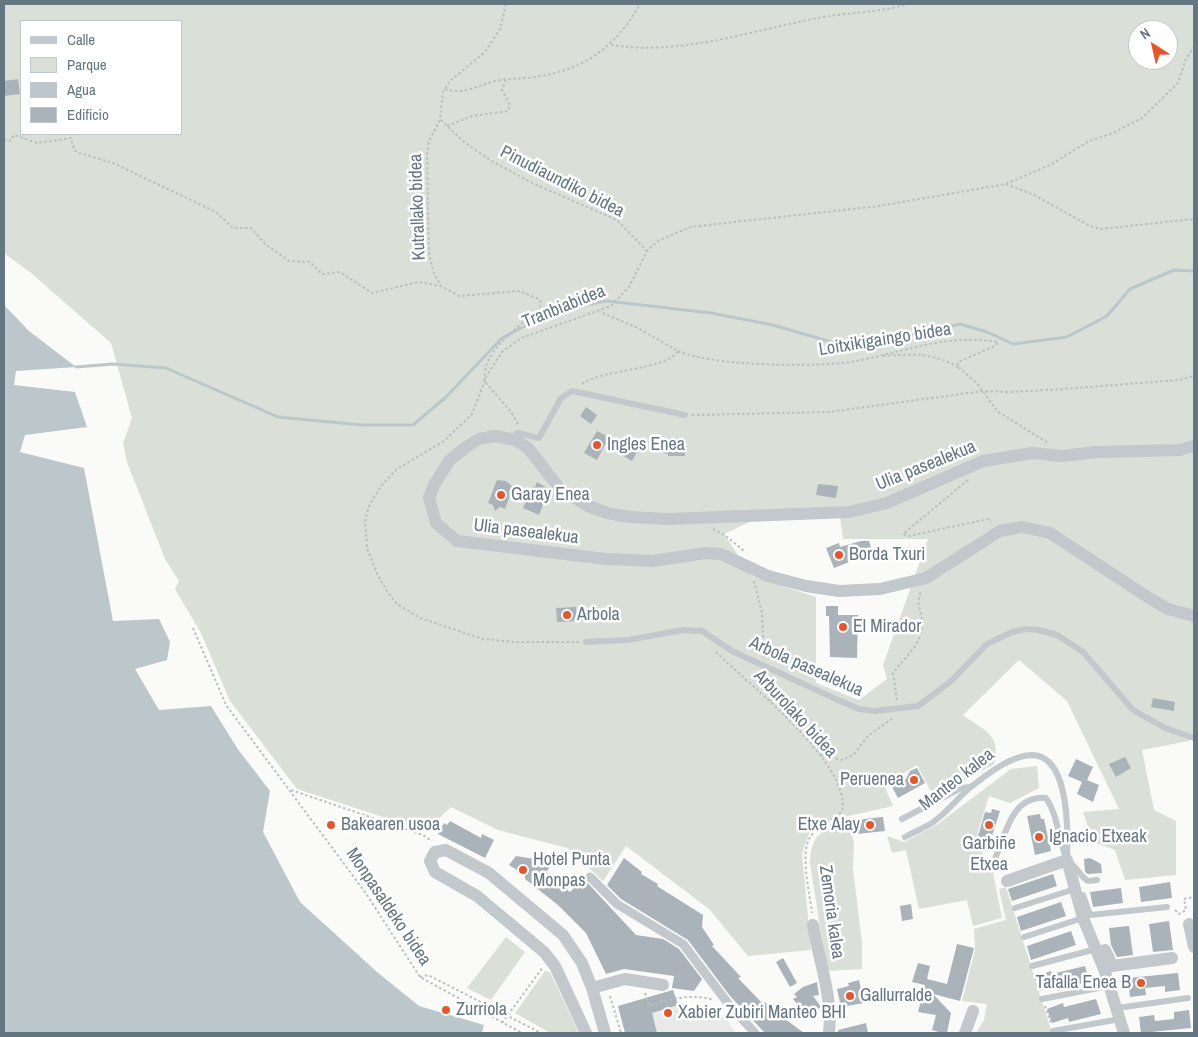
<!DOCTYPE html>
<html>
<head>
<meta charset="utf-8">
<style>
  body { margin:0 }
  #map { position:relative; width:1198px; height:1037px; overflow:hidden; background:#fafaf8; font-family:"Archivo Narrow",sans-serif }
  canvas { display:block }
  .frame { position:absolute; inset:0; border:5px solid #657683; pointer-events:none }
  .legend { position:absolute; left:20px; top:20px; width:162px; height:115px; box-sizing:border-box; background:#fff; border:1px solid #c1c8cd; margin:0; padding:6px 9px; list-style:none; font-size:15px; color:#657683 }
  .legend li { display:flex; align-items:center; gap:10px; height:25px }
  .legend b { width:25px; border:1px solid #c1c8cd }
  .north { position:absolute; left:1128px; top:20px; width:50px; height:50px; box-sizing:border-box; background:#fff; border:1px solid #c1c8cd; border-radius:50%; rotate:325deg; font-size:14px; font-weight:700; line-height:20px; text-align:center; color:#657683 }
  .north::after { content:''; display:block; margin:auto; width:18px; height:22px; background:#e4572e; clip-path:polygon(50% 0,100% 100%,50% 72%,0 100%) }
</style>
</head>
<body>
<div id="map">
<canvas width="1198" height="1037"></canvas>
<div class="frame"></div>
<ul class="legend">
<li><b style="height:6px;background:#c3c8cc"></b>Calle</li>
<li><b style="height:14px;background:#dadfd7"></b>Parque</li>
<li><b style="height:14px;background:#bbc7cb"></b>Agua</li>
<li><b style="height:14px;background:#aab3b9"></b>Edificio</li>
</ul>
<div class="north">N</div>
</div>
<script>
const c = document.querySelector('canvas').getContext('2d');
c.lineJoin = 'round';
function paint(path, color) {
  c.fillStyle = color;
  c.fill(path, 'evenodd');
}
function trace(path, color, width, dash) {
  c.strokeStyle = color;
  c.lineWidth = width;
  c.lineCap = dash ? 'butt' : 'round';
  c.setLineDash(dash || []);
  c.stroke(path);
}
function write(font, color, halo, rows, align = 'center') {
  c.font = font + ' "Archivo Narrow",sans-serif';
  c.lineWidth = 5;
  c.setLineDash([]);
  c.textBaseline = 'middle';
  c.strokeStyle = halo;
  c.fillStyle = color;
  for (const [text, x, y, turn = 0] of rows) {
    c.save();
    c.translate(x, y);
    c.rotate((+turn || 0) * Math.PI / 180);
    c.textAlign = isNaN(turn) ? turn : align;
    if (halo) c.strokeText(text, 0, 0);
    c.fillText(text, 0, 0);
    c.restore();
  }
}
const built = new Path2D(`
  M674,990L678,1005L708,1008L725,1018L736,1033H625L618,1006Z`);
const green = new Path2D(`
  M4,4H1194V736L1189,741L1142,750L1154,810L1176,821V875L1125,880L1115,850L1093,842L1083,812L1119,809L1067,701L1019,660L963,715C983,730 1002,734 994,764L934,797L917,765L884,785L893,806L822,822L810,832L802,853L811,950L748,956L709,909L626,846L603,881L567,848L498,830L451,807L429,828L420,829L297,789L230,701L201,633L175,589L179,581L165,559L127,462L123,443L132,418L111,343L31,273L4,253ZM21,21H181V134H21ZM1138,30H1168V60H1138ZM839,509L843,539H928L883,665L887,679L859,700L816,683V597L752,576L724,534L754,520Z
  M1037,766L1039,788L1010,803L989,796L975,841L992,868L1002,918L973,926L967,900L919,909L906,850L892,853L887,836L904,842L938,824L1011,769Z
  M846,823L854,841L853,869L862,943V969L827,971L810,863C811,835 820,830 846,823Z
  M1006,887L1052,1033H976L984,1020L987,1004L962,1001L975,950L974,929L1006,920L999,889Z
  M506,937L525,952L491,1000L467,988Z
  M545,971L550,972L579,1033H550L515,1013Z`);
const water = new Path2D(`
  M4,305L29,331L76,367L16,371L14,385L75,392L87,427L25,435L20,452L84,468L113,621L159,619L170,642L167,660L135,669L159,710L211,706L237,748L270,791L263,832L300,902L377,972L419,1006L484,1025L482,1033H4Z`);
const stream = new Path2D(`
  M76,367L113,364L166,368L278,417L362,425H413L446,397L502,338L554,311L607,301L711,313L773,325L828,341L872,349L922,332L960,324L987,332L1013,344L1067,337L1107,316L1130,289L1174,270L1194,271`);
const building = new Path2D(`
  M18,79L20,94L4,96V81Z
  M586,407L597,415L591,424L580,416Z
  M597,431L609,437L597,460L584,453Z
  M630,437L641,445L632,461L620,454Z
  M668,438H685V456H668V454L650,450L651,442L668,443Z
  M497,480L506,481L513,487L505,509L500,507L495,511L493,505L488,503Z
  M537,482L549,489L539,515L523,508L533,486L535,487Z
  M818,484L838,486L836,498L816,495Z
  M861,541H869L872,550L849,555L852,561L834,568L826,548L839,543L840,547Z
  M826,606H838V615H858L857,658L830,657L829,616H826Z
  M576,607L577,621L557,622L556,608Z
  M1153,698L1175,702L1174,711L1151,707Z
  M1125,757L1131,768L1116,777L1109,764Z
  M1076,759L1093,767L1087,780L1099,785L1093,802L1077,794L1082,782L1068,776Z
  M917,768L925,783L898,798L892,787L906,779L910,771Z
  M992,809L1000,811L989,845L981,843L983,838L978,836L985,812L991,813Z
  M1040,814L1041,819H1044L1051,851L1035,855L1027,816Z
  M883,817L885,831L857,834L855,820Z
  M450,821L481,838L482,834L494,840L485,858L438,834L444,823L447,825Z
  M543,851L556,859L546,872L570,892L583,878L636,935L663,939L679,949L702,979L694,991L672,988L674,976L624,969L606,974L586,933L558,905L525,879V875L509,865L516,856L535,859Z
  M624,858L642,872L641,874L658,884L657,886L703,915L702,927L714,945L712,946L741,977L738,978L763,1004L765,1002L780,1019H785L804,1033H765L730,996L688,940L621,899L607,885Z
  M1090,858L1101,864L1102,873L1088,874L1085,872L1084,859Z
  M1053,874L1057,886L1012,901L1008,889Z
  M1170,882L1172,898L1141,902L1139,887Z
  M1121,888L1123,903L1093,907L1090,892Z
  M1061,902L1066,916L1021,931L1017,917Z
  M911,904L913,919L902,921L900,906Z
  M1169,921L1173,950L1153,952L1149,924Z
  M1129,926L1133,955L1117,957L1111,945L1109,928Z
  M1071,931L1076,945L1031,960L1027,946Z
  M957,944L974,948L960,1001L933,994L951,1013L947,1033H942L932,1030L936,1015L918,1012L925,985L912,982L918,963L930,966L927,979L947,984Z
  M783,958L797,983L790,987L776,962Z
  M1085,966L1089,981L1061,990L1058,991L1056,985L1040,991L1036,976L1051,971L1052,974Z
  M1178,973L1180,990L1165,992V986L1145,988L1146,995L1130,997L1128,978Z
  M859,980L864,1003L841,1007L837,989L849,986L848,983Z
  M817,982L819,995L813,996L821,1007L808,1017L793,999L797,997L794,994L803,987Z
  M673,990L678,1005L652,1013L657,1033H625L618,1006Z
  M1096,999L1101,1014L1069,1022L1068,1018L1052,1023L1047,1009L1063,1003L1064,1007Z
  M1189,1010L1191,1028L1141,1033L1139,1017L1154,1015L1155,1021L1165,1020L1174,1019V1012Z
  M866,1023L868,1033H838V1030Z`);
const path = new Path2D(`
  M506,4L500,29L485,52L450,81L443,92L440,120L429,141L427,155L429,253L433,271L441,286L459,296L519,291L539,299L541,303L538,310C518,327 479,354 485,382L511,412L519,426
  M611,45C682,56 749,31 818,18C848,12 878,13 908,4
  M445,89C465,96 481,83 500,80C512,78 523,79 535,77C584,70 616,47 640,4
  M441,120L463,141L490,160L532,183L617,220L647,251
  M447,126L472,116L508,111L510,105L502,90L506,79
  M4,140L10,141L14,135L37,143L71,138L74,150L79,153L113,163L216,212L233,228H251L265,244L289,261L310,262L322,274L340,272L372,293L419,282L441,286
  M1006,184L1050,165L1089,141L1113,133L1142,118L1178,83L1186,59L1194,47
  M678,351C711,366 818,368 856,361C904,352 948,333 998,342L995,346L958,362V367L977,383L997,411L1048,443
  M883,356C913,354 930,352 958,367
  M582,384C602,369 667,370 678,351L638,328L600,312
  M692,415L829,412L983,391L1011,392L1063,389L1179,380L1194,376
  M968,480L903,534L909,536L988,519L991,522
  M713,529L726,536L745,552
  M754,581L762,613L764,658
  M193,628L226,705L365,892L420,977L522,1033
  M579,642H514L483,639L420,618L397,604L388,593L377,574L367,548L365,519L370,504L381,486L397,469L444,441L472,414L487,375L502,352L521,338L611,306L629,287L647,251L658,241L690,227L879,206L1006,184L1034,195L1090,226L1101,229L1194,219
  M716,652C748,684 852,764 842,811C833,821 819,825 811,836C799,851 810,894 812,913
  M762,675L772,703
  M897,700L893,673C905,656 922,646 922,623C922,609 915,607 921,592
  M821,755L841,760L849,757L855,753L868,736L894,717
  M291,790L423,835L432,841
  M1175,910L1179,914L1186,910L1184,899L1194,897
  M1034,973L1040,992
  M420,977L428,975L541,1033
  M645,993L649,1006C671,999 691,993 714,1000
  M610,996L621,1033
  M1045,1006L1051,1023
  M502,1023L543,967`);
const service = new Path2D(`
  M515,440L517,433L539,438L561,398L572,391L685,415
  M586,642L628,640L683,630L702,631L732,651L838,700L859,709L875,711L918,706L950,682L987,644L1012,632L1026,629L1038,630L1057,635L1083,652L1133,710L1165,728L1194,738
  M902,819L961,788L970,787
  M905,837C914,832 924,828 932,823C947,813 958,797 972,786C988,774 1011,755 1033,755C1070,757 1068,835 1067,860
  M995,859C1006,833 1012,795 1046,798C1059,817 1057,837 1066,857
  M1068,861C1077,867 1080,876 1088,881L1097,880
  M1083,895L1090,915L1167,907
  M1015,908L1075,889
  M1024,937L1083,918
  M1032,966L1096,949
  M1042,999L1109,986
  M1117,1008L1188,998
  M1053,1031L1120,1019`);
const pedestrian = new Path2D(`
  M590,877L617,904L683,944L730,1006L755,1033`);
const minor = new Path2D(`
  M1194,446L1179,450L1097,452L1062,456L1032,453L983,461L887,503L849,512L669,519L630,517L607,513L588,506L560,489L528,448L515,440L495,436L479,439L466,447L449,461L434,485L429,498L436,523L457,541L606,559L653,561L705,553L721,554L768,576L806,586L839,591L880,589L926,578L1000,531L1022,527L1050,533L1149,598L1168,609L1194,616
  M1007,881L1067,860L1083,918L1104,969L1124,1033
  M1189,924L1194,947
  M813,925C819,962 833,997 829,1033
  M1105,950L1112,966L1172,958
  M592,988L625,979L663,985
  M586,1033L555,966L544,952L477,896L435,872L430,861L435,852L446,850L489,873L563,935L582,963L592,988L605,1033
  M965,1033L973,1011`);
const markers = [
  [597,445,5,"#e4572e"],
  [501,495,5,"#e4572e"],
  [839,555,5,"#e4572e"],
  [567,615,5,"#e4572e"],
  [843,627,5,"#e4572e"],
  [914,780,5,"#e4572e"],
  [331,825,5,"#e4572e"],
  [870,825,5,"#e4572e"],
  [989,825,5,"#e4572e"],
  [1039,837,5,"#e4572e"],
  [523,870,5,"#e4572e"],
  [1141,983,5,"#e4572e"],
  [850,996,5,"#e4572e"],
  [446,1010,5,"#e4572e"],
  [668,1013,5,"#e4572e"]
];
const streetNames = [
  ["Pinudiaundiko bidea",562,182,27],
  ["Kutrallako bidea",418,207,-92],
  ["Tranbiabidea",564,307,-22],
  ["Loitxikigaingo bidea",885,340,-9],
  ["Ulia pasealekua",926,466,-22],
  ["Ulia pasealekua",526,532,7],
  ["Arbola pasealekua",806,667,24],
  ["Arburolako bidea",795,714,47],
  ["Manteo kalea",957,780,-38],
  ["Monpasaldeko bidea",388,907,56],
  ["Zemoria kalea",831,912,82]
];
const poiNames = [
  ["Ingles Enea",607,445],
  ["Garay Enea",511,495],
  ["Borda Txuri",849,555],
  ["Arbola",577,615],
  ["El Mirador",853,627],
  ["Peruenea",904,780,"right"],
  ["Bakearen usoa",341,825],
  ["Etxe Alay",860,825,"right"],
  ["Ignacio Etxeak",1049,837],
  ["Garbiñe",989,844,"center"],
  ["Etxea",989,865,"center"],
  ["Hotel Punta",533,860],
  ["Monpas",533,881],
  ["Tafalla Enea B",1131,983,"right"],
  ["Gallurralde",860,996],
  ["Zurriola",456,1010],
  ["Xabier Zubiri Manteo BHI",678,1013]
];
paint(built, '#e8e9e9');
paint(green, '#dadfd7');
paint(water, '#bbc7cb');
trace(stream, '#bbc7cb', 3);
paint(building, '#aab3b9');
trace(path, '#bbbfc2', 2, [2.5, 2.5]);
trace(service, '#c3c8cc', 6);
trace(pedestrian, '#c3c8cc', 9);
trace(minor, '#c3c8cc', 12);
for (const [x, y, r, color] of markers) {
  const dot = new Path2D();
  dot.arc(x, y, r, 0, 2 * Math.PI);
  c.fillStyle = color;
  c.fill(dot);
  trace(dot, '#fff', 2);
}
write('18px', '#657683', '#fff', streetNames);
write('18px', '#657683', '#fff', poiNames, 'left');
</script>
</body>
</html>
